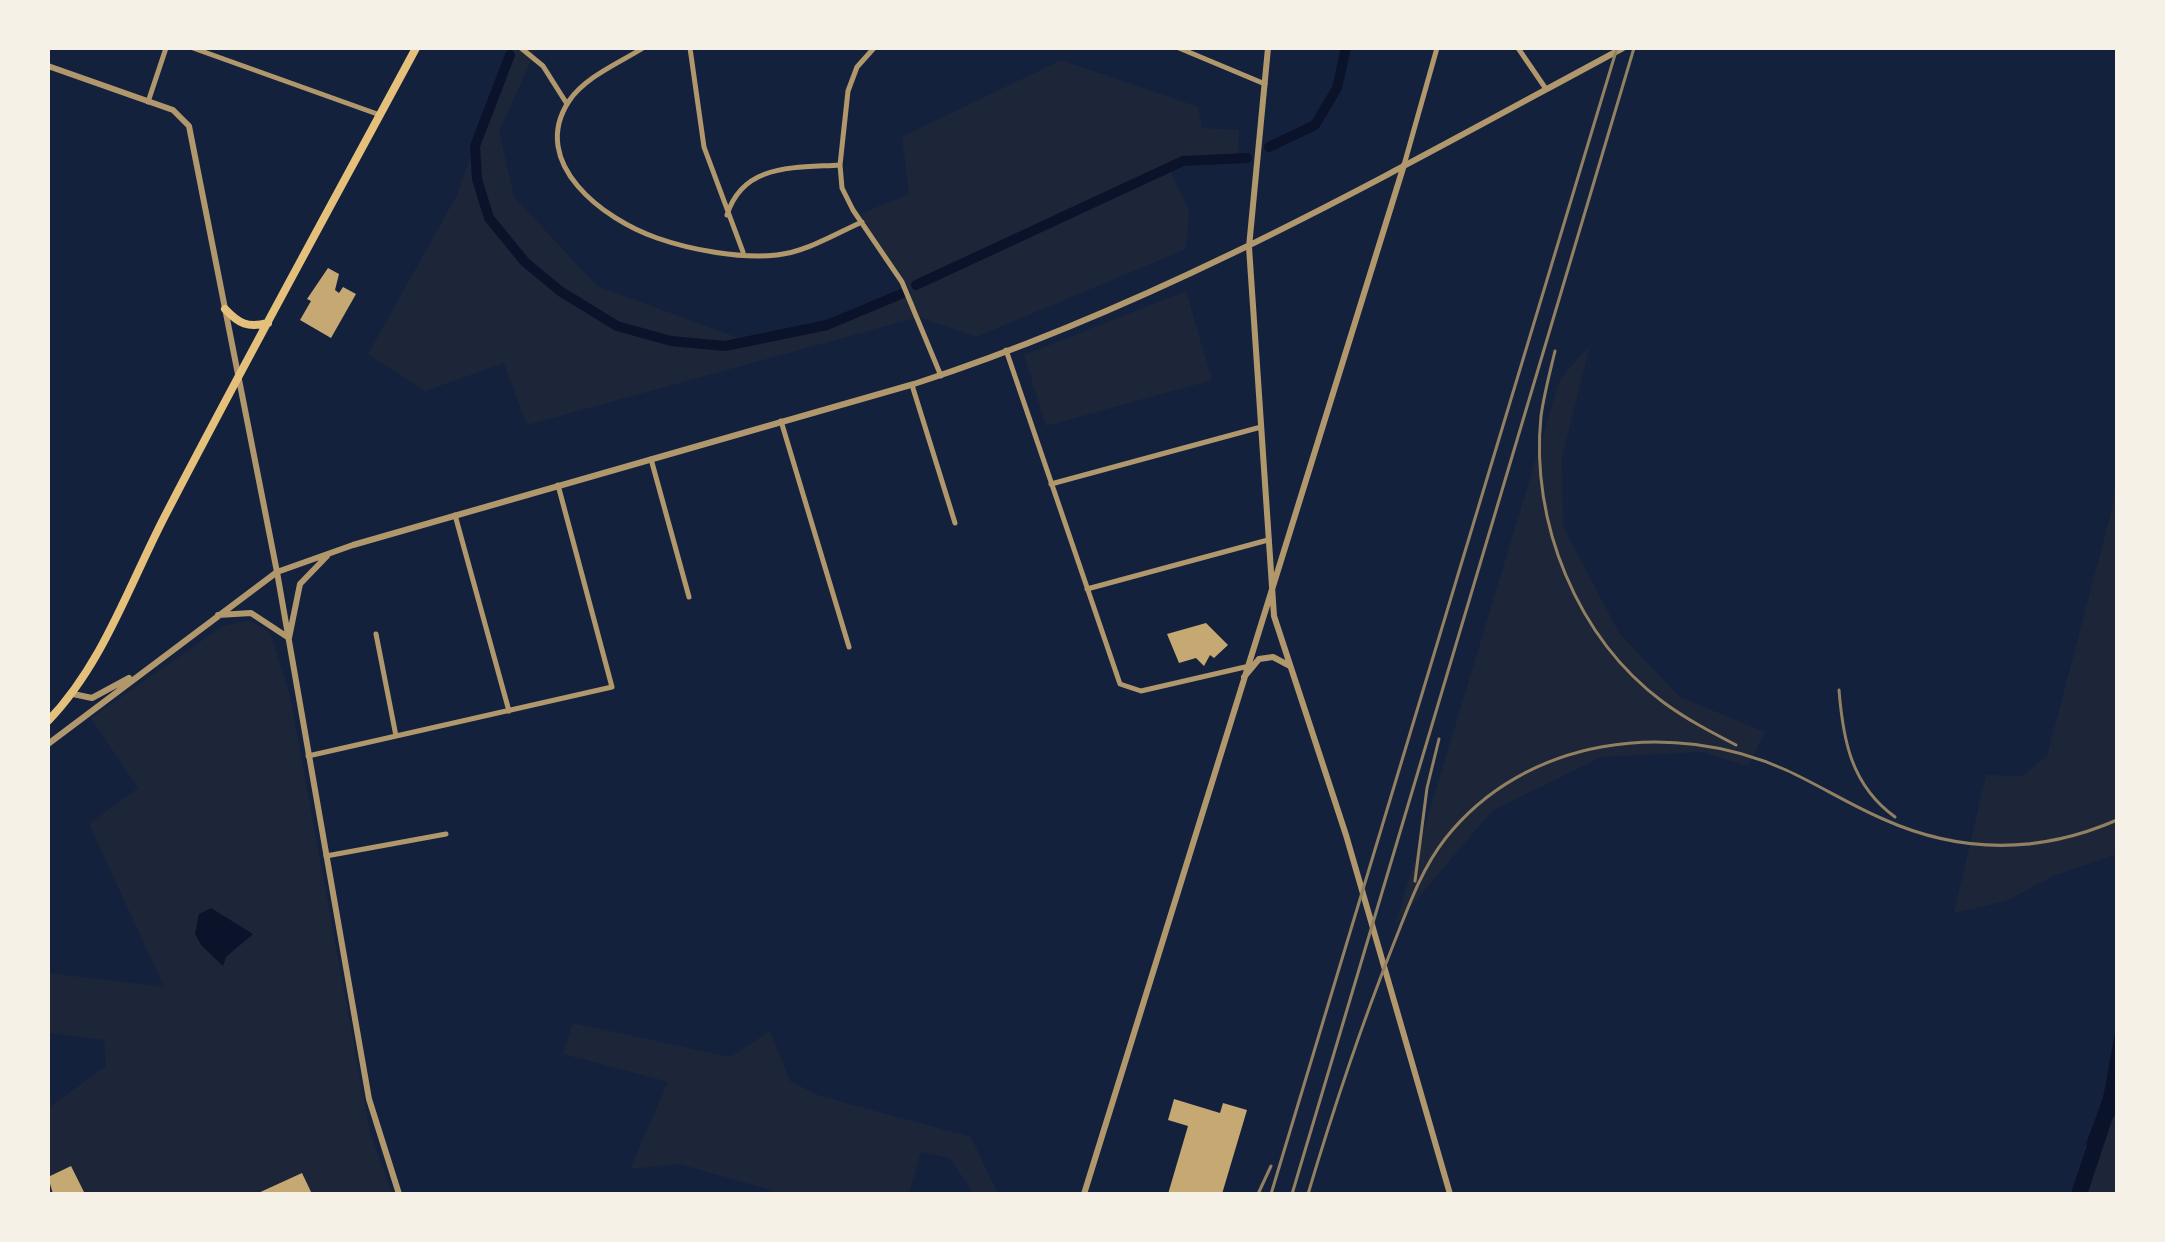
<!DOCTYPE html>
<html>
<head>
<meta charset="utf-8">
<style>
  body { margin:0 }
  #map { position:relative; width:2165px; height:1242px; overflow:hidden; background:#14213d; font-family:"Fira Sans Condensed",sans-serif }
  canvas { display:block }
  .frame { position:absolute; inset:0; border:50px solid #f6f1e7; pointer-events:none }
</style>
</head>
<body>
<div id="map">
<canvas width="2165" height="1242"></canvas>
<div class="frame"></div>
</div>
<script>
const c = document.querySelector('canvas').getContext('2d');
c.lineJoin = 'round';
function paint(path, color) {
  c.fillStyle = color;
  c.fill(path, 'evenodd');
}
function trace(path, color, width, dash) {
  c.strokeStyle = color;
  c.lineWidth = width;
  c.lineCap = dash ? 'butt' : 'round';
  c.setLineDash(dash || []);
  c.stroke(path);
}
const green = new Path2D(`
  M510,48H537L499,131L514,197L597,286L744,340L837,324L906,287L860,214L909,194L902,137L1061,60L1198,107L1202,128L1239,130L1237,160L1167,164L1189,210L1186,249L976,337L919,317L527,425L504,363L425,391L368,354L457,195Z
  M1186,291L1212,380L1046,426L1024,355Z
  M1590,345L1562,457L1563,526L1619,633L1680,697L1765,732L1748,766L1701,752L1601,757L1492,811L1395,925L1560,379Z
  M2117,472V854L2053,876L2006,901L1954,913L1986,775L2022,776L2047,756L2112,509Z
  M249,620L270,632L290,696L370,1132L392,1194H48V1108L106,1066L104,1040L48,1033V973L164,987L89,824L138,788L91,718L223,626Z
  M573,1023L730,1057L770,1031L790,1081L820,1096L971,1137L998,1194H974L950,1158L921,1152L909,1194H770L771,1190L679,1164L630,1169L668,1082L563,1054Z
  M2117,1113V1194H2071L2085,1146Z`);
const water = new Path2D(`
  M211,908L253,934L226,957L223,966L201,945L195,934L199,914Z
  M2117,1020V1113L2085,1146L2103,1099Z`);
const canal = new Path2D(`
  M510,55L475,146L477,179L489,218L525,262L560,291L617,326L671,341L725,346L827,325L901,294
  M1269,147L1315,125L1337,88L1346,48
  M916,285L1183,161L1247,158`);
const river = new Path2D(`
  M2079,1194L2117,1080`);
const building = new Path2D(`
  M328,268L339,274L335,290L339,293L343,287L356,294L331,338L300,320L311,301L307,299Z
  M1206,623L1228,645L1214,658L1210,655L1204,666L1196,658L1179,663L1167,634Z
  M1174,1099L1220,1113L1223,1103L1247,1110L1222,1194H1168L1188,1126L1168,1120Z
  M71,1166L85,1194H53L48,1177Z
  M302,1173L312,1194H256Z`);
const minor = new Path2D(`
  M193,48L380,115
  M521,48L543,66L567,104
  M643,48C619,63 585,77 569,101C528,163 604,220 657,238C691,250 741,259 777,255C806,252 835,234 862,222
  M690,48L704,147L743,252
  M874,48L857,67L848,91L840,165L842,188L853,210L902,282L941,376
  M1179,48L1265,84
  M1518,48L1546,89
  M148,102L166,48
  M1404,165L1437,48
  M727,215C743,163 795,168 840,165
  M1006,350L1120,684L1141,691L1245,667
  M912,385L955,523
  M781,421L849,647
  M651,459L689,597
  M1051,484L1261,427
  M455,515L509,711
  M1087,589L1268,540
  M376,634L396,736
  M308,756L612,687L558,485
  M326,856L446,834`);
const tertiary = new Path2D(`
  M1268,48L1249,247L1274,616L1346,835L1450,1194
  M48,66L173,110L189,126L277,572L369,1099L399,1194
  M218,615L251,613L289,638L300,584L327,556
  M1244,677L1259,659L1273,657L1290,666
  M73,694L92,698L129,678
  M48,744L277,572L353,545L914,384C1164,303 1392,172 1623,48
  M1084,1194L1404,165`);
const primary = new Path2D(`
  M225,309C239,324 248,328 268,323
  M48,721C104,663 130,582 167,512C248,356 333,202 416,48`);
const rail = new Path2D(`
  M1555,351C1550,372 1544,394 1541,416C1530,522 1577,638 1663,702C1686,719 1711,732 1736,745
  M1839,690C1843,740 1851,785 1895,817
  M1415,881L1427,788L1439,739
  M1258,1194L1271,1166
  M1271,1194L1617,48
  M1292,1194L1634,48
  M1308,1194C1333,1110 1360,1029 1392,948C1407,911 1420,871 1445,839C1525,737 1671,718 1786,770C1819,785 1850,805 1883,819C1961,854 2039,854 2117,820`);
paint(green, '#1d2539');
paint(water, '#0b132b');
trace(canal, '#0b132b', 10);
trace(river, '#0b132b', 16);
paint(building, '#c6a872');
trace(minor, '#b1986c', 5);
trace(tertiary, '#b1986c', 6);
trace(primary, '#e5c07b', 8);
trace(rail, '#918062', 3);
</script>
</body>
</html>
